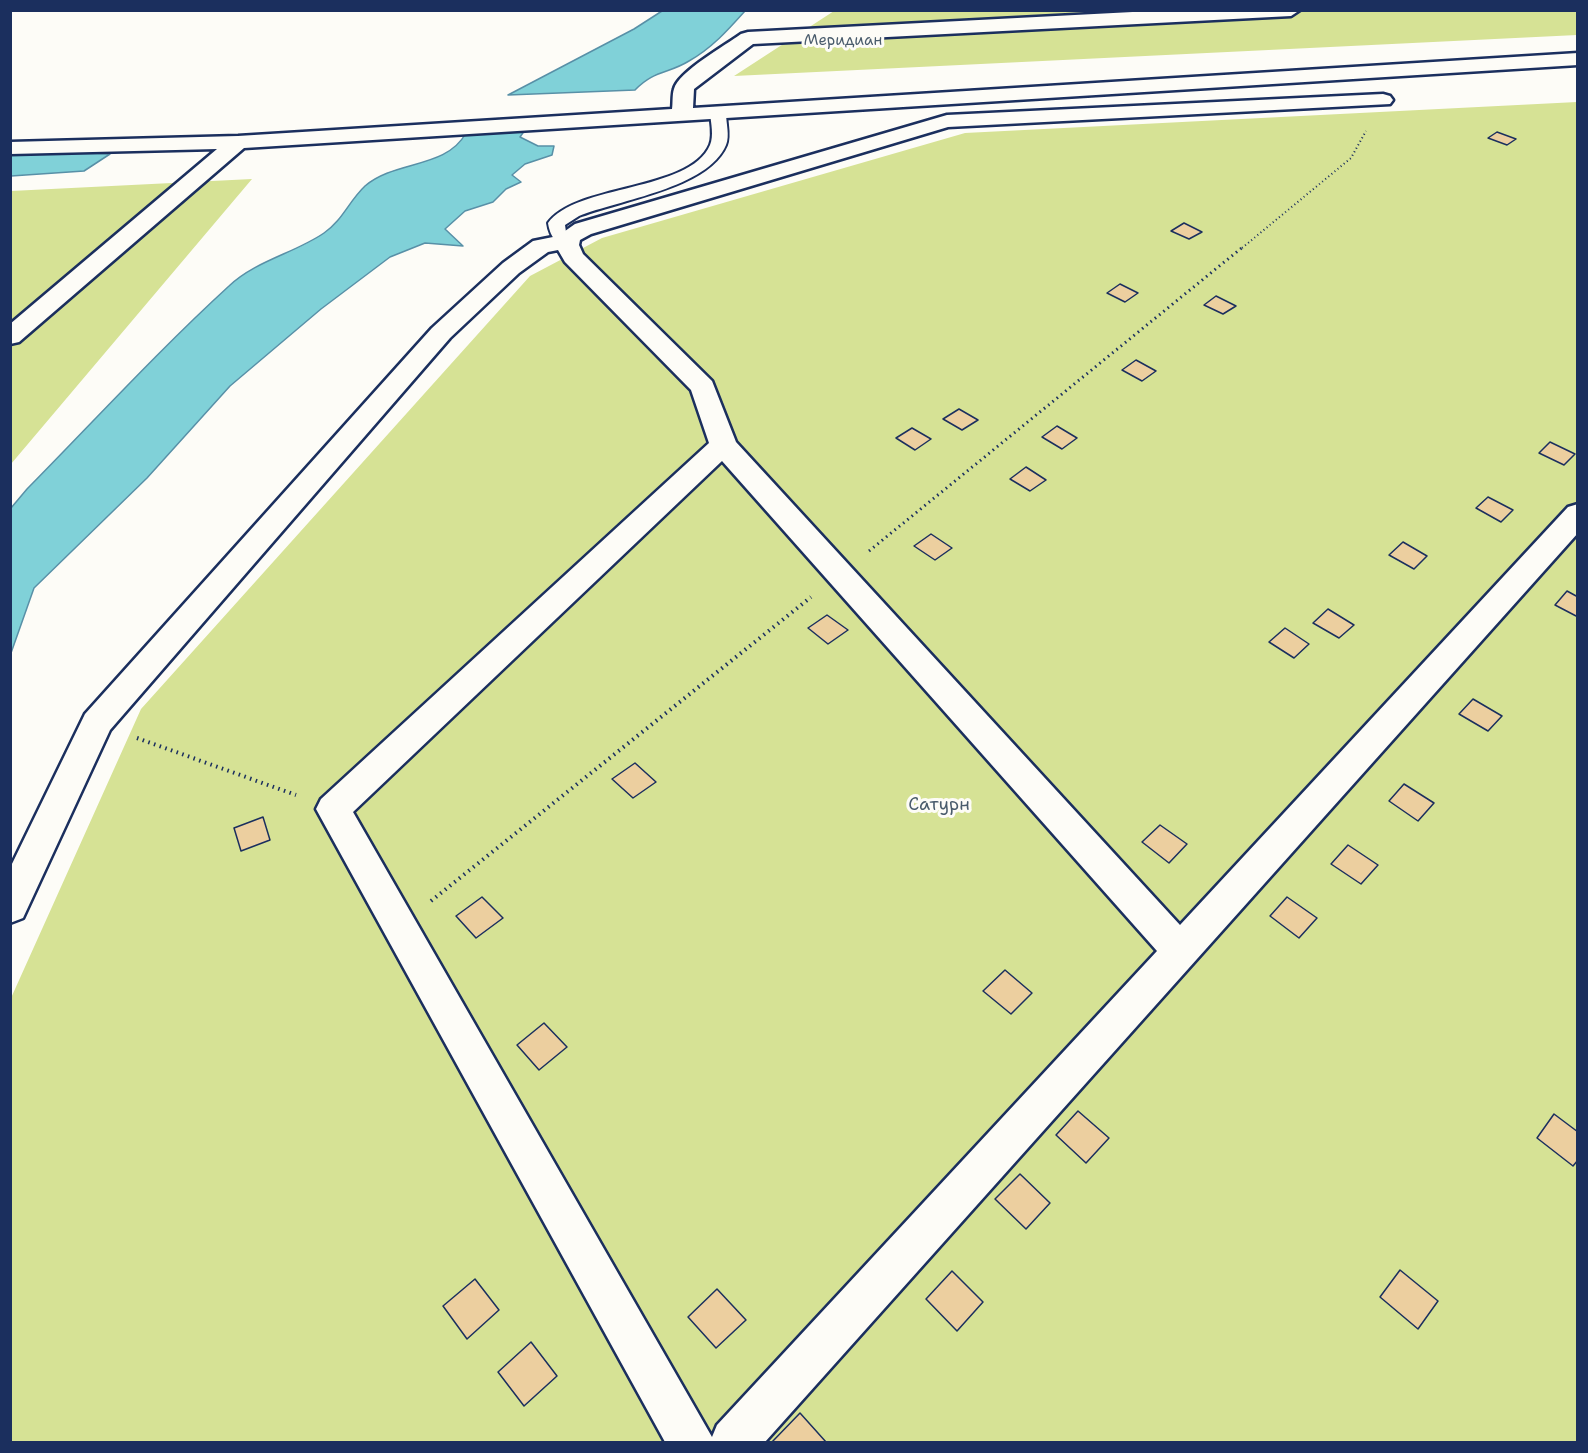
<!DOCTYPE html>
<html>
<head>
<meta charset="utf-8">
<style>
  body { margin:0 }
  #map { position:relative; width:1588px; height:1453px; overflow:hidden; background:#fdfcf7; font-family:"Shantell Sans",sans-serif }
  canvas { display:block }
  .frame { position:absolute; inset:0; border:12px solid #1b2f5e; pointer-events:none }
</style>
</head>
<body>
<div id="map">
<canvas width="1588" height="1453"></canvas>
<div class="frame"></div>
</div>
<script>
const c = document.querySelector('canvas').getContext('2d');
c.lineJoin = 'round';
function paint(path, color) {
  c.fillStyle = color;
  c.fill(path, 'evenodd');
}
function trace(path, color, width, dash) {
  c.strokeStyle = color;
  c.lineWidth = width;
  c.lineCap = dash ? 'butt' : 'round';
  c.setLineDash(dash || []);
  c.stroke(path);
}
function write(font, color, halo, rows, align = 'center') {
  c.font = font + ' "Shantell Sans",sans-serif';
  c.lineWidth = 6;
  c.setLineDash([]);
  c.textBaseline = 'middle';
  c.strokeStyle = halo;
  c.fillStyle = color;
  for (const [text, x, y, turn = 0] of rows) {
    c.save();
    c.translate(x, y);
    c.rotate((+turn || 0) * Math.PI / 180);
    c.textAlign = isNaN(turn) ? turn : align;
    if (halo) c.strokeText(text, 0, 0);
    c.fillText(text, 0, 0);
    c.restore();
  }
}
const green = new Path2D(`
  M834,11H1577V35L734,76Z
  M1577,102V1442H11V998L141,709L530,276L602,238L965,133Z
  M252,179L11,464V191Z`);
const water = new Path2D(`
  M662,11H745C728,30 712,48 689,61C668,74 654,70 635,90L508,95L634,29Z
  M525,130L520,137L538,146H554L552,155L525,164L512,175L521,182L506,189L493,202L465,211L445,229L463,246L425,243L390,257L321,309L230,386L147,478L34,588L11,653V508L27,489C94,421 159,350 229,286C255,261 295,253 324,233C342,221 349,201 365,186C395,160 446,169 466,133Z
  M76,152L110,154L84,171L11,176V155Z`);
const building = new Path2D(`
  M1497,132L1516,139L1507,145L1488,138Z
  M1184,223L1202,232L1189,239L1171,231Z
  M1120,284L1138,293L1125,302L1107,293Z
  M1216,296L1236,306L1223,314L1204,305Z
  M1136,360L1156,371L1142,381L1122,370Z
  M959,409L978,420L962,430L943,419Z
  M1057,426L1077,438L1062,449L1042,437Z
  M912,428L931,439L915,450L896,438Z
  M1550,442L1575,454L1564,465L1539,453Z
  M1026,467L1046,480L1030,491L1010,479Z
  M1488,497L1513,510L1501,522L1476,508Z
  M931,534L952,548L935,560L914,546Z
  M1403,542L1427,556L1414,569L1389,555Z
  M1567,591L1578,597V617L1555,605Z
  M1328,609L1354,625L1339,638L1313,623Z
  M827,615L848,630L828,644L808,628Z
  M1285,628L1309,644L1294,658L1269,642Z
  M1473,699L1502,716L1488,731L1459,714Z
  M635,763L656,782L633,798L612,779Z
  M1404,784L1434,803L1418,821L1389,801Z
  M263,817L270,840L241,851L234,828Z
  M1160,825L1187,844L1169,863L1142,842Z
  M1348,845L1378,865L1361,884L1331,864Z
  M482,897L503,918L476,938L456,916Z
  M1287,897L1317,918L1299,938L1270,916Z
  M1005,970L1032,993L1011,1014L983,991Z
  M544,1023L567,1047L539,1070L517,1045Z
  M1078,1111L1109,1138L1086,1163L1056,1135Z
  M1554,1114L1578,1132V1160L1573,1166L1537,1138Z
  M1020,1174L1050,1203L1026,1229L995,1199Z
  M1400,1270L1438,1301L1418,1329L1380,1297Z
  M952,1271L983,1302L957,1331L926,1299Z
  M475,1279L499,1310L467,1339L443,1306Z
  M717,1289L746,1320L716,1348L688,1317Z
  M531,1342L557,1376L524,1406L498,1372Z
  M800,1413L826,1442H772Z`);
const pathFar2 = new Path2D(`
  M1242,248L1351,158L1366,131`);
const pathFar1 = new Path2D(`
  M869,551L1244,246`);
const path = new Path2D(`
  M137,738L296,795
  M431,901L811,597`);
const service = new Path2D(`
  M718,108L726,113C726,123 730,136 726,145C708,188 619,200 579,216L565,225L566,232L576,241L574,245C558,249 550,237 548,223C576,184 690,192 710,145C714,136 711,123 710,113Z`);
const minor = new Path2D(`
  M1171,10H1300L1291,16L753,44L694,89L693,108L1578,53V65L244,148L19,342L10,344V324L217,149L10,154V142L238,136L672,109C673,103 672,95 674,89C678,72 726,45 741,34L748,32Z
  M1383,94L1390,96L1393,100L1390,104L948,127L591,234L580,240L579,245L583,254L712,381L736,442L1180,925L1568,507L1578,504V533L765,1442H665L316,809L321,799L709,443L691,390L565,262L558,250L548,252L519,273L450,338L110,730L23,918L10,923V868L85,714L432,328L503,263L533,241L558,236L575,224L947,115ZM722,461L1157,951L717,1425L712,1437L353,812Z`);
const farParknames = [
  ["Меридиан",843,41]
];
const parkNames = [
  ["Сатурн",939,805]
];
paint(green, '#d6e295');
paint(water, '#80d1d8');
trace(water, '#5890a7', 1.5);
paint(building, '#eccf9f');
trace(building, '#1b2f5e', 1.5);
trace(service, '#1b2f5e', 4);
trace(minor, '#1b2f5e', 5);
trace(pathFar2, '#1b2f5e', 2, [1, 3]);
trace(pathFar1, '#1b2f5e', 3, [1.5, 4]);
trace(path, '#1b2f5e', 4, [1.5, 4.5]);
paint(service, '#fdfcf7');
paint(minor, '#fdfcf7');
write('15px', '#4a5c6c', '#fdfcf7', farParknames);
write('18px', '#4a5c6c', '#fdfcf7', parkNames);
</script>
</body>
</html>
